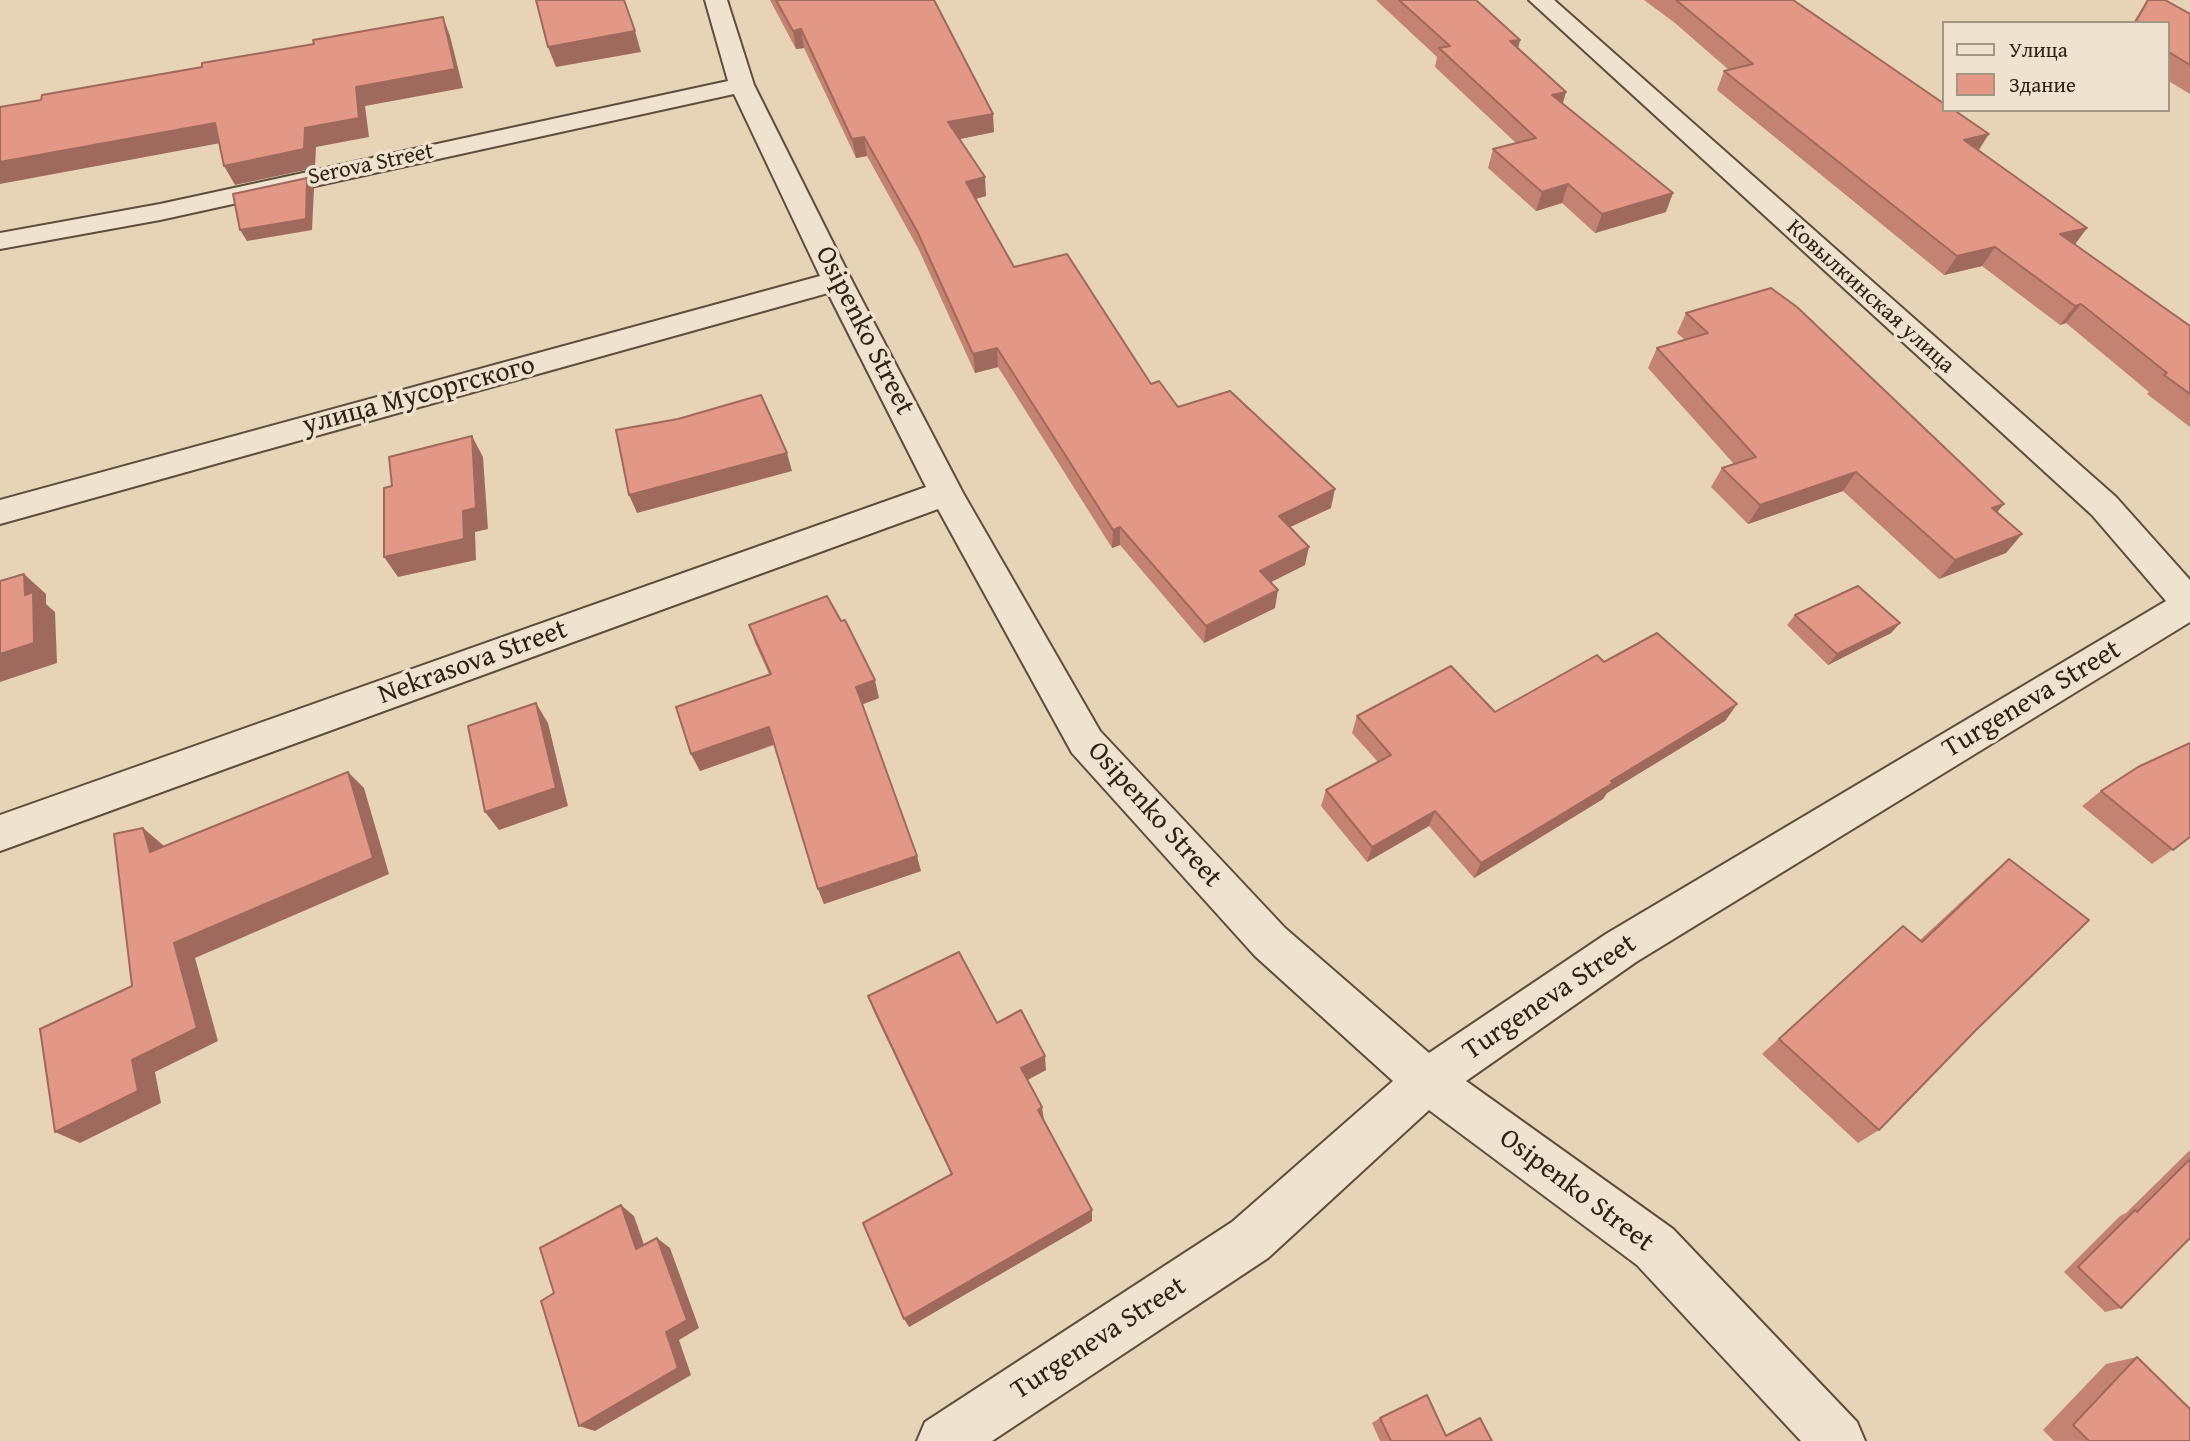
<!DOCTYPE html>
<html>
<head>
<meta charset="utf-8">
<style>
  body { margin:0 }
  #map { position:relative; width:2190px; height:1441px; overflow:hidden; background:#e7d4b7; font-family:"Gentium Book Plus",serif }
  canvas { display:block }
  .legend { position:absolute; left:1942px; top:21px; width:228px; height:91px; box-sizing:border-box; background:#efe3d0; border:2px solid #a29684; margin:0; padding:9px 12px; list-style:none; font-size:21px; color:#2e2212 }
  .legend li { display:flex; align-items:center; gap:14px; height:35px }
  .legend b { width:35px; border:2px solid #a29684 }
</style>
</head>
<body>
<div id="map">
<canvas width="2190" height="1441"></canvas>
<ul class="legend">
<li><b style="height:9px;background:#efe3d0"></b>Улица</li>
<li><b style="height:19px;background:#e39785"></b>Здание</li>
</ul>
</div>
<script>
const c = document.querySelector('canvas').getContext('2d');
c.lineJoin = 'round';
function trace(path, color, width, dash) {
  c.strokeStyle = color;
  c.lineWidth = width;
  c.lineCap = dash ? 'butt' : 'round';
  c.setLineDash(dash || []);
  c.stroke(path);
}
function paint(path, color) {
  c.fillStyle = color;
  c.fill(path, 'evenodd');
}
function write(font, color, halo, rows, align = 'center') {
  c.font = font + ' "Gentium Book Plus",serif';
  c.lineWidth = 7;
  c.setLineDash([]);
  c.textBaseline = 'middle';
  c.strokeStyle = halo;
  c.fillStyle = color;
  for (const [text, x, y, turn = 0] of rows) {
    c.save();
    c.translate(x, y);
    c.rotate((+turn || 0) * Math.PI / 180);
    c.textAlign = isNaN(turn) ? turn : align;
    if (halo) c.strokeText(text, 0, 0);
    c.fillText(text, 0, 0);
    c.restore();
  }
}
const street = new Path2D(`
  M705,0H727L754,85L852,281L963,493L1100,731L1285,928L1429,1053L1606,934L2166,601L2092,515L1529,0H1554L2116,497L2190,580V622L1636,962L1466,1081L1673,1229L1857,1422L1865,1441H1801L1637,1265L1429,1110L1268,1258L992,1441H917L925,1422L1232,1222L1393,1081L1255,956L1072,753L938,509L0,851V815L926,487L828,293L0,524V500L820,276L734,94L160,220L0,249V233L160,204L728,81Z`);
const wall = new Path2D(`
  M770,0H934L994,132L960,139L986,196L976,199L1014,267L1178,407L1331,508L1290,527L1305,565L1271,582L1275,608L1204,643L1120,545L1112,548L998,367L975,373L919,250L867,156L856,158L804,48L796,49Z
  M1376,0H1476L1520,40L1518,49L1563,104L1666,212L1595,233L1562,203L1536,211L1488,168L1493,149L1516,143L1435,67L1437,57Z
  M1644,0H1793L1979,150L2087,228L2075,244L2190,326V427L2147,394L2149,392L2066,323L2060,325L1982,266L1944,275L1717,90L1724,71L1729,70L1675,23Z
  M2147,0H2165L2190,14V94L2167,80V23H2133Z
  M1686,313L1997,512L2022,534L2006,553L1939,579L1843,491L1748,524L1711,487L1722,468L1734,464L1648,368L1657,348L1685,340L1677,333Z
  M1795,615L1900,623L1891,633L1828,665L1787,625Z
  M749,625L879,698L862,704L921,871L824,904L818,889L774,745L700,771L691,754L769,674L755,643Z
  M1604,662L1737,704L1725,721L1607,793L1603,799L1474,878L1429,826L1367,862L1321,806L1326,790L1378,762L1352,733L1357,716L1495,712Z
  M2101,791L2190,837L2152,864L2082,806Z
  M2009,859L1976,1030L1879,1130L1858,1143L1762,1054L1883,943L1903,926L1920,940L1988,877Z
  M868,996L997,1023L1046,1070L1028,1080L1044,1119L1092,1221L909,1327L951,1174L874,1012Z
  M2190,1150V1238L2121,1308L2105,1312L2064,1272L2120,1216L2126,1213Z
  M2137,1357L2190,1441H2054L2043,1430L2106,1364Z
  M1380,1418L1445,1435L1480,1418L1492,1441H1380L1372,1423Z`);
const shadedWall = new Path2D(`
  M443,17L450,36L463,88L365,106L369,137L316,147L315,168L235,185L224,166L305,128Z
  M801,29L804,48L796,49L793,31Z
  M635,31L641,52L556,67L548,47Z
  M1520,40L1515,58L1510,41Z
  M1566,92L1561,110L1552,95Z
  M993,114L994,132L950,141L948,122Z
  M215,123L226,142L0,184V162Z
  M1989,134L1977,153L1964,140Z
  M864,137L867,156L856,158L852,139Z
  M985,177L986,196L968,201L966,182Z
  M307,178L314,189L312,230L247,241L240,230Z
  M1568,184L1562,203L1536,211L1542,192Z
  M1673,193L1666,212L1595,233L1602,214Z
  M2087,228L2073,247L2060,234Z
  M1995,247L1982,266L1944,275L1957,256Z
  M2081,304L2066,323L2060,325L2075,306Z
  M997,348L998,367L975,373L973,354Z
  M472,436L483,457L488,529L475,532L476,560L398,577L384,557L463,511Z
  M787,453L792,471L637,513L629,495Z
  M1856,472L1843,491L1748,524L1760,505Z
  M1335,489L1331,508L1275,534L1279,516Z
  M2004,504L1988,523L1992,508Z
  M1120,527V545L1112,548L1113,530Z
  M2022,534L2006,553L1939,579L1955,560Z
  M1309,547L1305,565L1257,589L1260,571Z
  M24,574L46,594V604L55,612L57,663L0,682V654L25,595Z
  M1278,590L1275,608L1204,643L1206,626Z
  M1900,623L1891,633L1828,665L1837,654Z
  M875,680L879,698L861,705L856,687Z
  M536,703L548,723L568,806L499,830L485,812Z
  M1737,704L1725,721L1607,793L1603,799L1474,878L1481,863L1611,781Z
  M769,727L775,744L700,771L691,754Z
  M348,772L364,788L389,874L195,958L218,1041L155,1072L161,1103L80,1143L55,1132L174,943Z
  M1435,811L1429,826L1367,862L1372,847Z
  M143,828L163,845L170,868L150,852Z
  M917,856L921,871L824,904L818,889Z
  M1045,1056L1046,1070L1023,1082L1021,1068Z
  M1042,1107L1044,1120L1038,1110Z
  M621,1205L634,1216L649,1259L636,1249Z
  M1092,1210V1221L909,1327L904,1319Z
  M657,1238L670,1248L699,1328L679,1340L691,1375L595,1431L579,1426L666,1332Z`);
const building = new Path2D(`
  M536,0H624L635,31L548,47Z
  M776,0H934L993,114L948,122L985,177L966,182L1014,267L1067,254L1151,384L1159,381L1178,407L1230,391L1335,489L1279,516L1309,547L1260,571L1278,590L1206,626L1120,527L1113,530L997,348L973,354L917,231L864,137L852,139L801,29L793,31Z
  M1399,0H1476L1520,40L1510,41L1566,92L1552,95L1673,193L1602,214L1568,184L1542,192L1493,149L1536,138L1439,48L1450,46Z
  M1676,0H1793L1943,103V110H1954L1989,134L1964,140L2087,228L2060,234L2190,326V394L2164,375L2167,373L2081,304L2075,306L1995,247L1957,256L1724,71L1753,64Z
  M2148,0H2165L2190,14V65L2167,51V23H2135Z
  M443,17L455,69L356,87L359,118L305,128L304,149L224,166L215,123L0,162V107L41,100L42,95L202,67V63L314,44L313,40Z
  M307,178L306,219L240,230L233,194Z
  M1771,288L1797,307L2004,504L1992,508L2022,534L1955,560L1856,472L1760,505L1722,468L1756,457L1657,348L1708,333L1686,313Z
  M761,395L787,453L629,495L616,430L678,419Z
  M472,436L476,508L463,511L464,539L384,557V488L392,486L389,457Z
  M24,574L25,595L33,592L34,643L0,654V581Z
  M1858,586L1900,623L1837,654L1795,615Z
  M827,596L841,621L845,620L875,680L856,687L917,856L818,889L769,727L691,754L676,707L771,674L749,625Z
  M1657,633L1737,704L1611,781L1613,783L1481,863L1435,811L1372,847L1326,790L1391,755L1357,716L1451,666L1495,712L1597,655L1604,662Z
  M536,703L556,788L485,812L468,726Z
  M2190,743V837L2173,850L2101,791L2138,767Z
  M348,772L373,858L174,943L197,1028L132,1060L138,1091L55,1132L40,1029L132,986L114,834L143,828L150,852Z
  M2009,859L2089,920L1976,1030L1879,1130L1779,1039L1903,926L1922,942Z
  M959,952L997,1023L1021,1010L1045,1056L1021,1068L1042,1107L1038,1110L1092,1210L904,1319L863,1223L952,1174L868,996Z
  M2190,1159V1238L2121,1308L2078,1267L2135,1210L2137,1212Z
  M621,1205L636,1249L657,1238L687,1320L666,1332L678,1368L579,1426L541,1301L554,1293L540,1248Z
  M2137,1357L2190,1409V1441H2089L2073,1425Z
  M1427,1395L1446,1436L1480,1418L1492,1441H1391L1380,1418Z`);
const farStreetnames = [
  ["Serova Street",371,165,-12],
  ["Ковылкинская улица",1870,297,42]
];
const streetNames = [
  ["Osipenko Street",864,331,63],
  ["улица Мусоргского",419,396,-15],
  ["Nekrasova Street",473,663,-20],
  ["Turgeneva Street",2032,700,-31],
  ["Osipenko Street",1154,815,48],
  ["Turgeneva Street",1550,998,-34],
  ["Osipenko Street",1576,1191,37],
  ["Turgeneva Street",1099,1339,-33]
];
trace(street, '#5c4e3b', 4);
paint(street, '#efe3d0');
paint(wall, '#c38272');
paint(shadedWall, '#9f6a5d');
paint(building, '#e39785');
trace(building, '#9f6a5d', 2);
write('23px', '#2e2212', '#efe3d0', farStreetnames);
write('28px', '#2e2212', '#efe3d0', streetNames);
</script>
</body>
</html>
